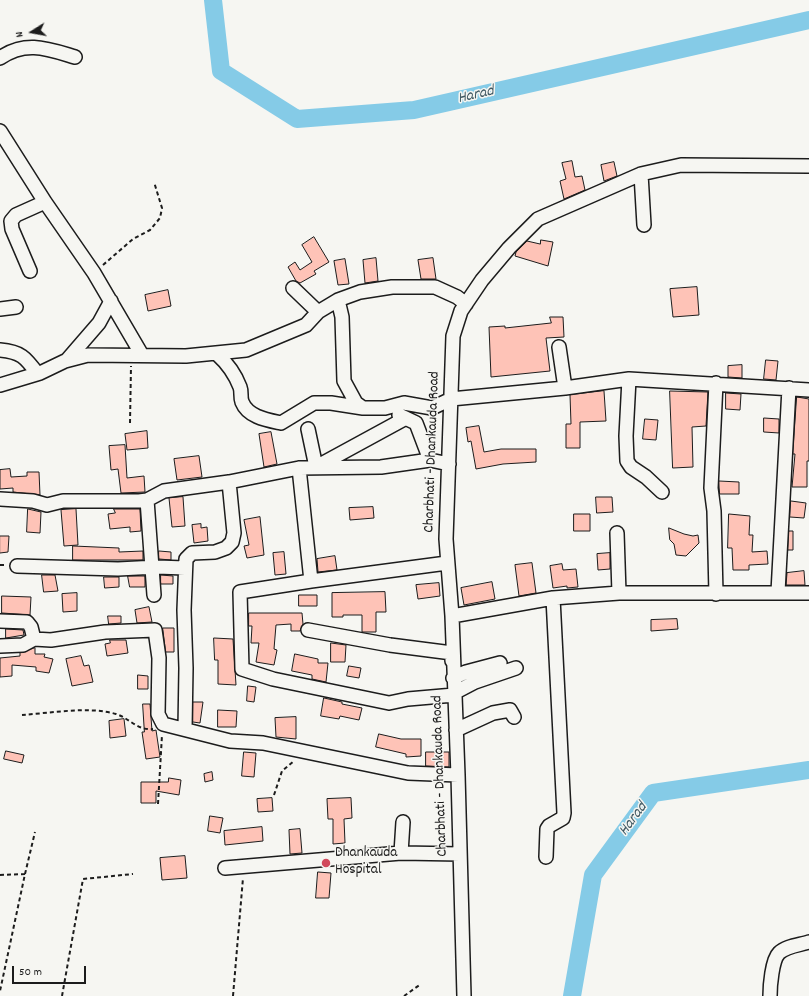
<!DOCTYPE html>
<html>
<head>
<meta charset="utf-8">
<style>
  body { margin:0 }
  #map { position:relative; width:809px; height:996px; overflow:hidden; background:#f6f6f2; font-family:Dekko,sans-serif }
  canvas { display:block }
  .north { position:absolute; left:12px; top:12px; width:40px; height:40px; -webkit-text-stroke:3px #f6f6f2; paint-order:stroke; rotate:259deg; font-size:11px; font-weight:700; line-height:16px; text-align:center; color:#1c1c1c }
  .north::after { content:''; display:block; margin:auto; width:14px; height:18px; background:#1c1c1c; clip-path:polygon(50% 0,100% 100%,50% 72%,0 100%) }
  .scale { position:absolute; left:12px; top:966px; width:74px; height:18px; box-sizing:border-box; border:2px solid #1c1c1c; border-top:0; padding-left:5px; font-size:12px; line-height:14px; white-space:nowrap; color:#1c1c1c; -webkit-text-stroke:3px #f6f6f2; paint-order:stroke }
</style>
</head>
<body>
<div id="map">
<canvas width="809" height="996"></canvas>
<div class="north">N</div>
<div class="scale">50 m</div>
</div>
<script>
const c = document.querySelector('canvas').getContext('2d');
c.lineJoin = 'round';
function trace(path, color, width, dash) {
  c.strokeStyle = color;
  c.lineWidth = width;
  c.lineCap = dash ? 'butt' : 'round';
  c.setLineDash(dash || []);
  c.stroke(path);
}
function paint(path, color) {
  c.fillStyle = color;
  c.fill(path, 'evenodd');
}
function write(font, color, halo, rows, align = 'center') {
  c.font = font + ' Dekko,sans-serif';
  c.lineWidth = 3;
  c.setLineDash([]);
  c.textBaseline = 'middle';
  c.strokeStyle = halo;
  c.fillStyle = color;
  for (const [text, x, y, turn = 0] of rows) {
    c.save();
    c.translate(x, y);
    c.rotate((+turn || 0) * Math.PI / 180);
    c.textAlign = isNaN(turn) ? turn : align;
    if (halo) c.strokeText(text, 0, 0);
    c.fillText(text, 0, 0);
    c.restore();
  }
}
const river = new Path2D(`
  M213,0L221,71L297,119L414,110L809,20
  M572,996L593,875L653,793L809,770`);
const building = new Path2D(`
  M572,161L575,177L582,176L585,190L564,199L560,181L566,179L562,163Z
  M614,162L617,176L604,181L601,165Z
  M314,237L329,262L314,271L316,274L300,283L296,281L288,267L295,262L300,270L312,262L302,245Z
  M541,240L553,242L548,266L515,256L516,252L527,241L540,244Z
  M376,258L378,281L365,283L363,260Z
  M433,258L436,279H421L418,260Z
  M345,259L349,284L338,285L334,261Z
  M697,287L699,315L673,317L670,289Z
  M168,290L171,306L148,311L145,295Z
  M550,317H563L564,337L546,338L550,371L491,377L489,327L505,326V328L551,323Z
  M766,360L778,361L776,380L764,379Z
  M742,365V378L728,377V366Z
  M604,391L606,421L580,422V448H566V424H571L570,395Z
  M670,391L708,392L706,426L692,427L693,467L673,468Z
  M726,393L741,394L740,410L726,409Z
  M797,397L809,399V461H807V487H792L795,454H793Z
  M764,418L779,419V433L764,432Z
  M645,419L658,420L656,440L643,439Z
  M479,426L484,452L501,449H536V462L503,464L476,469L471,441L468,442L466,428Z
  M147,431L148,448L127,450L125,434Z
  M271,432L277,464L264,467L259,434Z
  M125,445L127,478L144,476L145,492L121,493L118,469L111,470L109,446Z
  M199,456L202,477L177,480L174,459Z
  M10,469L11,477L27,476V472H39L40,495L13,492V488L0,489V470Z
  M719,481L739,482V494H720Z
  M183,497L185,526L172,527L169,498Z
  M596,497H612L613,512L597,513Z
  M791,501L806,503L804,518L790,517Z
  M373,507L374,518L350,520L349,508Z
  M28,509L41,512L40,533L27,532Z
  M76,509L78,545L64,546L61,510Z
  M114,509H140L141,531L130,532V527L110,529L108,514L115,513Z
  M574,514H590V531H574Z
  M729,514L750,516L749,535H753L752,552L767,551L768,564L749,565V570H733L732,548H728Z
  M260,517L264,555L247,558L244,546L249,545L244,520Z
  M201,524V528L207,527L208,541L194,543L192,525Z
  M669,528L684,534L693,536L698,535L699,543L686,556L676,555L674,544L670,540Z
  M789,531H793V550H788Z
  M0,536H9L8,552L0,553Z
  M73,546L119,548V552L143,551V560H73Z
  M159,551L171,552V560L159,559Z
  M284,552L286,574L275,575L273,553Z
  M610,553V569L598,570L597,554Z
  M335,556L337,570L318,572L317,559Z
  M532,563L536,593L519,596L515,565Z
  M562,564L563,570L576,569L578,587L567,588V586L553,588L550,566Z
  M804,571L805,585H786L787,573Z
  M42,575H55L58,591L44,592Z
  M161,575L173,576V584H161Z
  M128,576H145V587H130Z
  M104,577H119V587L105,588Z
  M492,582L495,599L464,605L461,588Z
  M439,583L440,596L418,599L416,585Z
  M385,592L386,612H376V632H362V615H343V617H332V593Z
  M77,593V611L63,612L62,594Z
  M299,595H317V606H299Z
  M2,596L31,597L30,615L2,613Z
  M149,607L152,622L137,623L135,610Z
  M249,613H302L303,624L300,631H291V624L276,625L274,649L277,650L274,665L256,662L259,643H251L252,626H249Z
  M108,616H121V623L109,624Z
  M677,619L678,629L651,631V620Z
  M163,628H174V652H166Z
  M6,629L23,630L24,635L6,638Z
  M214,638L233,639L236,685L218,684V660H215Z
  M110,640H126L128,653L107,656L105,644L110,643Z
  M331,643L346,645L345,662H331Z
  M35,648V654H45L44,657L53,659L49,673L36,671V667L12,665V676L0,677V658L20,656V653Z
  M295,654L318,659V663H328L326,682L312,679V675L292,671Z
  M81,656L84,666L89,665L93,682L72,686L66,659Z
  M349,666L361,668L359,678L347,676Z
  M138,675L148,676V689H138Z
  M248,686L256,687L254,702L247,701Z
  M324,698L342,702V704L362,708L359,720L340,716L339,719L321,716Z
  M193,702H203L200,723L193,722Z
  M143,704H150L152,731L156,730L160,757L146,759L142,732H144Z
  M218,710L237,711L236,727H218Z
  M296,717V739L276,737L275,718Z
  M124,719L126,736L110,738L109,721Z
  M379,734L401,739H421V756L406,757V754L376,747Z
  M6,751L24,755L22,763L4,759Z
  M244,752L256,753L254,777L242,776Z
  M426,752H449V767L426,766Z
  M212,772L213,780L205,782L204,774Z
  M169,778L181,780L179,795L156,791V803H141V782H168Z
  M272,798L273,811L258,812L257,799Z
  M351,798L352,818L344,819L345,843L333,844V819H328L327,799Z
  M210,816L223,818L220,833L208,831Z
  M262,827L263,841L225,845L224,831Z
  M300,829L302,853L290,854L289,830Z
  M185,856L187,878L162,880L160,858Z
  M318,872L331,873L329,898H316Z`);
const path = new Path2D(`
  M103,265L133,239L150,230L160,218L162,208L154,182
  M130,423L131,366
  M0,565H7
  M22,715C51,713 89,706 116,714C129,718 138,731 153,729
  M274,795L282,771L294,761
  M158,804L162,735
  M25,874L35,832
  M0,875L25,874L0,991
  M62,996L83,879L133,874
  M233,996L243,878
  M404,996L421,984`);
const minor = new Path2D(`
  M0,58C26,40 48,49 75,57
  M0,131L45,202L94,273L142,355
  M641,174L644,225
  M30,271L12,229L11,221L16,215L45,202
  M293,288L318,312
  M338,300L342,317L344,381L356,403L363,408H385L404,403L432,408L451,399L565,388L629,379L809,390
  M0,309L16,307
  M559,347L565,388
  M0,350C21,352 25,357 37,373
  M217,354C227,363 235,374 240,387C242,392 240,397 242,402C248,417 267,420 281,423L314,403H331L363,408
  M67,360L99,323L111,301
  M629,379L626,436L627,461L631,467L646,477L662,492
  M716,383L711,488L714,511L716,594
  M0,385L40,373L65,361L88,355L186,356L246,350L306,325L318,312L338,300L360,292L392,287H435L457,297L466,304
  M399,415L416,423L430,460
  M308,429L316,467L406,418
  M299,468L311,581
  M0,499L33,501L47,505L63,501H139L147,500L164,491L229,482L299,468L381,467L430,460L449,464
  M147,500L154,595
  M617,533L619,593
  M447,563L311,581L240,592L242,669L273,679L389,703L408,699L454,695
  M17,566L118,569L157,567L185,568
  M778,592L789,388
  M452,616L553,598L619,593H809
  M0,621L27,622L31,627L34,639
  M308,630L390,645L452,653V661
  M0,646L23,645L34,639L51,640L105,632L155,630L159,658L158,714L163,724L230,741L263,743L408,773L458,775
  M453,678L466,672L500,663
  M454,693L475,682L516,668
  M185,729L186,668L184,610L186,559L192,553L215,552L226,548L232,542L234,533L229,482
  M456,730L493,713L510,710L514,717
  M401,853L403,822
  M546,857L547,829L549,826L563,818L564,813L553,598
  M225,868L401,853L460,854
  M464,996L458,775L452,616L446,539L453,336L461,311L482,280L509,248L538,219L641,174L681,165L809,166
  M770,996C770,986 772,960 779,953C786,946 800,945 809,942`);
const markers = [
  [326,863,5,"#d1495b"]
];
const streetNames = [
  ["Charbhati - Dhankauda Road",433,452,-88],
  ["Charbhati - Dhankauda Road",441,776,-92]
];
const poiNames = [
  ["Dhankauda",335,854],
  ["Hospital",335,871]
];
const waterNames = [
  ["Harad",476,96,-13],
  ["Harad",634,820,-54]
];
trace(river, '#85cbe7', 18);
paint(building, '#fec3b7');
trace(building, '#1c1c1c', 1);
trace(minor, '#1c1c1c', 16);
trace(path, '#1c1c1c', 2, [4, 3]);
trace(minor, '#f6f6f2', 13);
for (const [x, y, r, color] of markers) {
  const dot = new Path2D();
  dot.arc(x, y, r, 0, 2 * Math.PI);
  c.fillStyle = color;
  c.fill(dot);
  trace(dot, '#f6f6f2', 1.5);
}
write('15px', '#1c1c1c', '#f6f6f2', streetNames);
write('15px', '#1c1c1c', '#f6f6f2', poiNames, 'left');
write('italic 16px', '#415963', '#f6f6f2', waterNames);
</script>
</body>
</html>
